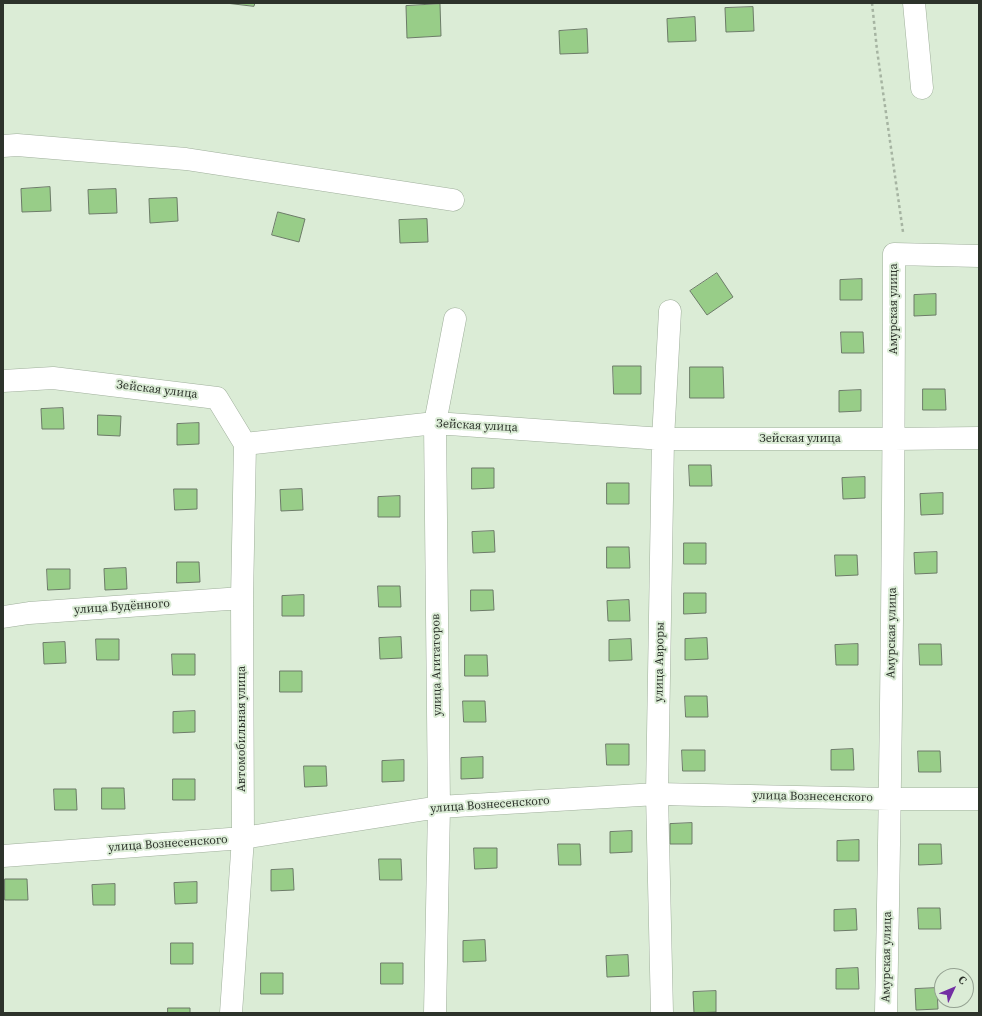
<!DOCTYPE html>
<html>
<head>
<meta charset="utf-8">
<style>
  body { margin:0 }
  #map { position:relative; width:982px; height:1016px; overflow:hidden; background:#dbecd6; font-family:"Source Serif 4",serif }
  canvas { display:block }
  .frame { position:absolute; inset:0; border:4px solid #2d332b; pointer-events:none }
  .north { position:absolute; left:934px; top:968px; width:40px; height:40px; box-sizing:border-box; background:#dbecd6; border:1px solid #95a292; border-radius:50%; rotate:46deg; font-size:11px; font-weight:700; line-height:16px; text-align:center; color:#2d332b }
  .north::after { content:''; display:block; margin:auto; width:14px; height:18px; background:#722fa3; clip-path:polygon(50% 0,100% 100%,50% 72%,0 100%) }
</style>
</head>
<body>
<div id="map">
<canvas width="982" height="1016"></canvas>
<div class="frame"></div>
<div class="north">С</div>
</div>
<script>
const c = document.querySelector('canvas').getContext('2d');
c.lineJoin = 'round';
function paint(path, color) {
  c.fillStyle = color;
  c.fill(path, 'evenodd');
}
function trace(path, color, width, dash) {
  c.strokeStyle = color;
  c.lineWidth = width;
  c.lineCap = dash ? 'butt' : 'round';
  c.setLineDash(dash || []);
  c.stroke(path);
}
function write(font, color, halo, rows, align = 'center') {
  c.font = font + ' "Source Serif 4",serif';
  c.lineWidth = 4;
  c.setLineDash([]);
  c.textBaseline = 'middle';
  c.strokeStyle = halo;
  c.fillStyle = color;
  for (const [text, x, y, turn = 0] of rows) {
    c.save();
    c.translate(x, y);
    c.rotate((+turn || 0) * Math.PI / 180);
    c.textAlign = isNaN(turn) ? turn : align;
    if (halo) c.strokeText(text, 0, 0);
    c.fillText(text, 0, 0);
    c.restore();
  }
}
const building = new Path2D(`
  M226,3H255L254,6Z
  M440,4L441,36L407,38L406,6Z
  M753,7L754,31L726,32L725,8Z
  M695,17L696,41L668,42L667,19Z
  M587,29L588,53L560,54L559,31Z
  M50,187L51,211L22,212L21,189Z
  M116,189L117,213L89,214L88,190Z
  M177,198L178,221L150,223L149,199Z
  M278,212L305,219L299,242L272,235Z
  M427,219L428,242L400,243L399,220Z
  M717,273L733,297L707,315L690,291Z
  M862,279V300H840V280Z
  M936,294V315L914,316V295Z
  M841,332H863L864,353H842Z
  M613,366H641V394H614Z
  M690,367H723L724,398H690Z
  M923,389H945L946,410H923Z
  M861,390V411L839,412V391Z
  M63,408L64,429H42L41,409Z
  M98,415L121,416L120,436L98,435Z
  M199,423V444L177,445V424Z
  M689,465H711L712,486H690Z
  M472,468H494V488L472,489Z
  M865,477V498L843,499L842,478Z
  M607,483H629V504H607Z
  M174,489H197V509L175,510Z
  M302,489L303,510L281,511L280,490Z
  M943,493V514L921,515L920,494Z
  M400,496V517H378V497Z
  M494,531L495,552L473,553L472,532Z
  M684,543H706V564H684Z
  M607,547H629L630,568H607Z
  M937,552V573L915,574L914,553Z
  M835,555H857L858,575L836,576Z
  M177,562H199L200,582L177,583Z
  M126,568L127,589L105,590L104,569Z
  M47,569H70V589L48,590Z
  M378,586H400L401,607H379Z
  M471,590H493L494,610L471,611Z
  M684,593H706V613L684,614Z
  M304,595V616H282V596Z
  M629,600L630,621H608L607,601Z
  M401,637L402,658L380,659L379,638Z
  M707,638L708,659L685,660V639Z
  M96,639H119V660H97Z
  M631,639L632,660L609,661V640Z
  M65,642L66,663L44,664L43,643Z
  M858,644V665H836L835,645Z
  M919,644H941L942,665H920Z
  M172,654H195V675H173Z
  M465,655H487L488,676H465Z
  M280,671H302V692H280Z
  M685,696H707L708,717H686Z
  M463,701H485L486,722H464Z
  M195,711V732L173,733V712Z
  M606,744H629V765H607Z
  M853,749L854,770H831V750Z
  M682,750H705V771H683Z
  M918,751H940L941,772H919Z
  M483,757V778L461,779V758Z
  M404,760V781L382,782V761Z
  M304,766H326L327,786L305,787Z
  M173,779H195V800H173Z
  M102,788H124L125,809H102Z
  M54,789H76L77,810H55Z
  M692,823V844H670V824Z
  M632,831V852L610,853V832Z
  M859,840V861H837V841Z
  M558,844H580L581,865H559Z
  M919,844H941L942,864L919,865Z
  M474,848H497V868L475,869Z
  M379,859H401L402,880H380Z
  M293,869L294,890L271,891V870Z
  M5,879H27L28,900H5Z
  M197,882V903L175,904L174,883Z
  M115,884V905H93L92,885Z
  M918,908H940L941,929H919Z
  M856,909L857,930L834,931V910Z
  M485,940L486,961L463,962V941Z
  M171,943H193V964H171Z
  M628,955L629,976L607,977L606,956Z
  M381,963H403V984H381Z
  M858,968L859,989H836V969Z
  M261,973H283V994H261Z
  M937,988L938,1009L916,1010L915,989Z
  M716,991V1012L694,1013L693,992Z
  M168,1008H190V1013H168Z`);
const path = new Path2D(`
  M872,3L877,50L903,232L902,234`);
const minor = new Path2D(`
  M914,3L922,88
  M3,146L17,145L186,159L453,200
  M3,381L53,378L217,398L245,444L435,423L663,439H894L979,438
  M3,617L29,613L242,598
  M3,856L243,838L439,807L657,794L890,799H979
  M231,1013L243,838L242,598L245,444
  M435,1013L439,807L435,423L455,319
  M662,1013L657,794L663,439L670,311
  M886,1013C891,760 894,507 894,254L979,256`);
const streetNames = [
  ["Амурская улица",894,309,-90],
  ["Зейская улица",157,390,7],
  ["Зейская улица",477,426,3],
  ["Зейская улица",800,439],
  ["улица Будённого",122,607,-4],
  ["Амурская улица",892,633,-89],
  ["улица Авроры",660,662,-89],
  ["улица Агитаторов",437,665,-91],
  ["Автомобильная улица",242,729,-90],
  ["улица Вознесенского",813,797,1],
  ["улица Вознесенского",490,805,-4],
  ["улица Вознесенского",168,844,-4],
  ["Амурская улица",887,957,-89]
];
paint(building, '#98cd88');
trace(building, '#6c7b68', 1);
trace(minor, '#9faf9b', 23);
trace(path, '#a6b4a2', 2.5, [3, 3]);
trace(minor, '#fff', 22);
write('12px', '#2d332b', '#dbecd6', streetNames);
</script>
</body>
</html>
